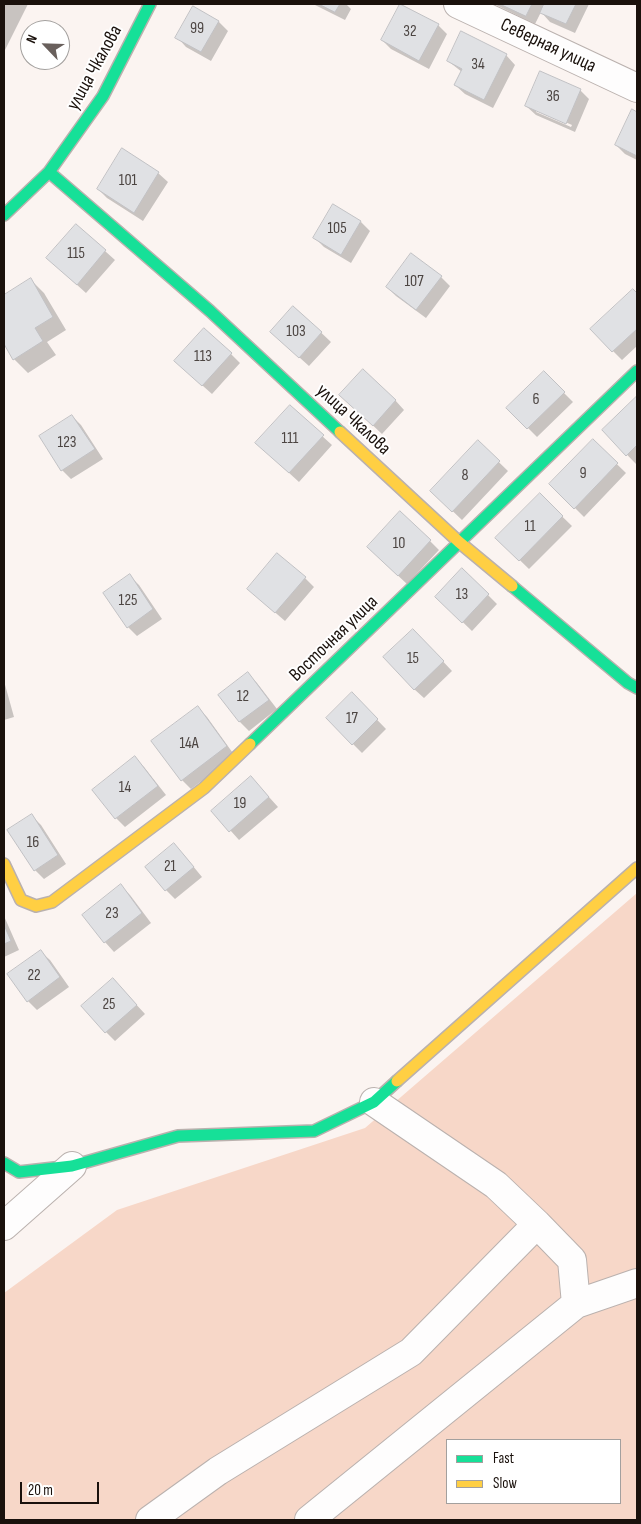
<!DOCTYPE html>
<html>
<head>
<meta charset="utf-8">
<style>
  body { margin:0 }
  #map { position:relative; width:641px; height:1524px; overflow:hidden; background:#fbf4f1; font-family:"Sofia Sans Condensed",sans-serif }
  canvas { display:block }
  .frame { position:absolute; inset:0; border:5px solid #1a110c; pointer-events:none }
  .legend { position:absolute; left:446px; top:1439px; width:175px; height:65px; box-sizing:border-box; background:#fff; border:1px solid #a3a09e; margin:0; padding:6px 9px; list-style:none; font-size:15px; color:#1a110c }
  .legend li { display:flex; align-items:center; gap:10px; height:25px }
  .legend b { width:25px; border:1px solid #a3a09e }
  .north { position:absolute; left:20px; top:20px; width:50px; height:50px; box-sizing:border-box; background:#fff; border:1px solid #a3a09e; border-radius:50%; rotate:294deg; font-size:14px; font-weight:700; line-height:20px; text-align:center; color:#1a110c }
  .north::after { content:''; display:block; margin:auto; width:18px; height:22px; background:#69605c; clip-path:polygon(50% 0,100% 100%,50% 72%,0 100%) }
  .scale { position:absolute; left:20px; top:1482px; width:79px; height:22px; box-sizing:border-box; border:2px solid #1a110c; border-top:0; padding-left:6px; font-size:15px; line-height:18px; white-space:nowrap; color:#1a110c; -webkit-text-stroke:4px #fff; paint-order:stroke }
</style>
</head>
<body>
<div id="map">
<canvas width="641" height="1524"></canvas>
<div class="frame"></div>
<ul class="legend">
<li><b style="height:6px;background:#16e098"></b>Fast</li>
<li><b style="height:6px;background:#ffcf43"></b>Slow</li>
</ul>
<div class="north">N</div>
<div class="scale">20 m</div>
</div>
<script>
const c = document.querySelector('canvas').getContext('2d');
c.lineJoin = 'round';
function paint(path, color) {
  c.fillStyle = color;
  c.fill(path, 'evenodd');
}
function trace(path, color, width, dash) {
  c.strokeStyle = color;
  c.lineWidth = width;
  c.lineCap = dash ? 'butt' : 'round';
  c.setLineDash(dash || []);
  c.stroke(path);
}
function write(font, color, halo, rows, align = 'center') {
  c.font = font + ' "Sofia Sans Condensed",sans-serif';
  c.lineWidth = 4;
  c.setLineDash([]);
  c.textBaseline = 'middle';
  c.strokeStyle = halo;
  c.fillStyle = color;
  for (const [text, x, y, turn = 0] of rows) {
    c.save();
    c.translate(x, y);
    c.rotate((+turn || 0) * Math.PI / 180);
    c.textAlign = isNaN(turn) ? turn : align;
    if (halo) c.strokeText(text, 0, 0);
    c.fillText(text, 0, 0);
    c.restore();
  }
}
const green = new Path2D(`
  M637,893V1520H4V1293L117,1210L365,1128ZM447,1440H620V1503H447Z`);
const shadow = new Path2D(`
  M4,4H28L4,52Z
  M313,4H346L351,9L345,20Z
  M494,4H589L575,33L550,22L541,12L535,24Z
  M193,8L219,22L228,31L211,61L186,47L177,37Z
  M438,25L447,34L429,69L391,49L382,40Z
  M506,55L515,65L493,108L465,94L455,85L462,72L448,61Z
  M580,90L589,99L575,132L536,115L526,106ZM536,109L572,125L571,127L536,112Z
  M633,111L637,113V160L625,154L616,145Z
  M158,173L168,182L143,221L107,198L98,189Z
  M361,222L370,231L351,263L324,247L315,238Z
  M76,225L115,260L86,293L47,258Z
  M441,277L450,286L426,318L396,296L387,287Z
  M31,280L44,293L66,330L47,342L56,355L28,373L14,359L4,342V297Z
  M633,291L637,295V346L622,360L613,351Z
  M294,307L331,342L309,366L281,341Z
  M231,354L240,363L212,394L185,370Z
  M544,373L573,402L537,437L508,408Z
  M637,398V463L636,464L603,430Z
  M395,400L404,410L382,434L350,404Z
  M290,407L332,445L299,482L266,452Z
  M72,416L81,425L103,459L71,479L62,470L41,437Z
  M593,441L626,473L584,517L551,484Z
  M478,442L508,471L462,520L441,500Z
  M540,495L572,526L529,569L497,538Z
  M430,541L439,550L407,584L378,557Z
  M130,576L139,585L162,619L137,636L128,627Z
  M305,578L314,587L285,621L248,589Z
  M488,595L497,604L472,631L446,606Z
  M422,639L452,671L424,698L414,689Z
  M248,674L257,683L277,709L249,731L240,722L220,695Z
  M4,681L14,717L4,720Z
  M352,694L386,729L362,753L327,718Z
  M198,708L207,717L235,756L191,789L182,780Z
  M135,758L144,767L166,795L125,827L116,818L94,790Z
  M260,787L278,807L239,840L213,811Z
  M32,816L41,825L66,864L44,879L35,870Z
  M183,854L202,877L175,899L166,890Z
  M121,886L130,895L151,923L114,952L105,942Z
  M4,916L19,950L4,957Z
  M40,951L50,960L69,987L37,1010L28,1001Z
  M122,989L145,1014L115,1041L106,1032Z`);
const building = new Path2D(`
  M319,4H340L335,12Z
  M400,4L439,24L419,61L381,40Z
  M500,4H532L526,16Z
  M544,4H576L566,24L540,13Z
  M193,6L219,21L201,52L175,38Z
  M461,31L507,54L484,100L454,85L462,69L447,61Z
  M540,71L581,89L566,124L525,106Z
  M632,109L637,112V156L615,145Z
  M122,148L159,172L134,213L97,189Z
  M333,204L361,221L341,255L313,238Z
  M76,224L106,250L77,285L46,258Z
  M411,253L442,276L416,310L386,287Z
  M31,278L53,317L35,328L43,341L13,360L4,344V295Z
  M633,289L637,293V329L612,352L590,329Z
  M293,306L322,332L299,358L270,332Z
  M204,328L232,353L202,386L174,361Z
  M363,369L396,400L373,426L339,395Z
  M544,371L565,392L527,429L506,408Z
  M637,396V445L626,456L602,430Z
  M290,405L324,435L289,473L255,443Z
  M72,415L95,449L61,471L39,436Z
  M593,439L618,463L574,509L549,484Z
  M478,440L500,461L452,512L430,491Z
  M540,493L563,516L519,561L495,538Z
  M400,511L431,540L398,576L367,547Z
  M277,553L306,577L275,613L247,589Z
  M462,568L489,594L462,623L435,597Z
  M130,574L153,609L127,628L103,593Z
  M413,629L444,661L414,690L383,657Z
  M248,672L269,700L239,722L218,695Z
  M352,692L378,719L352,745L326,718Z
  M198,706L227,746L181,781L151,741Z
  M135,756L158,786L115,819L92,790Z
  M251,776L269,797L229,832L211,811Z
  M32,814L58,855L34,871L7,830Z
  M174,843L194,867L165,891L145,867Z
  M121,884L142,913L104,943L82,915Z
  M4,925L11,941L4,944Z
  M41,950L60,977L27,1002L7,974Z
  M113,978L137,1005L105,1033L81,1006Z`);
const street = new Path2D(`
  M458,4L637,88
  M374,1102L496,1185L537,1224L572,1260L576,1304L637,1283
  M4,1226L72,1166
  M150,1520L218,1471L411,1352L537,1224
  M309,1520L576,1304`);
const fast = new Path2D(`
  M49,172L210,311L340,432
  M4,215L49,172L103,96L150,4
  M512,586L628,683L637,688
  M250,744L637,371
  M4,1163L19,1172L72,1166L178,1136L314,1131L374,1102L397,1081`);
const slow = new Path2D(`
  M340,432L459,542L512,586
  M4,864L21,900L36,906L52,902L204,788L250,744
  M397,1081L637,868`);
const numberNames = [
  ["99",197,29],
  ["32",410,32],
  ["34",478,65],
  ["36",553,97],
  ["101",128,181],
  ["105",337,229],
  ["115",76,254],
  ["107",414,282],
  ["103",296,332],
  ["113",203,357],
  ["6",536,400],
  ["111",290,439],
  ["123",67,443],
  ["9",583,474],
  ["8",465,476],
  ["11",530,527],
  ["10",399,544],
  ["13",462,595],
  ["125",128,601],
  ["15",413,659],
  ["12",243,697],
  ["17",352,719],
  ["14А",189,744],
  ["14",125,788],
  ["19",240,804],
  ["16",33,843],
  ["21",170,867],
  ["23",112,914],
  ["22",34,976],
  ["25",109,1005]
];
const streetNames = [
  ["Северная улица",548,46,25],
  ["улица Чкалова",95,68,-61],
  ["улица Чкалова",353,420,43],
  ["Восточная улица",334,639,-44]
];
paint(green, '#f7d7c8');
paint(shadow, '#0003');
paint(building, '#e0e1e4');
trace(building, '#c1c1c4', 1);
trace(street, '#bab1ae', 30);
trace(fast, '#bab1ae', 14);
trace(slow, '#bab1ae', 14);
trace(street, '#fefdfd', 28);
trace(fast, '#16e098', 11);
trace(slow, '#ffcf43', 11);
write('16px', '#4c4542', null, numberNames);
write('19px', '#1a110c', '#fff', streetNames);
</script>
</body>
</html>
